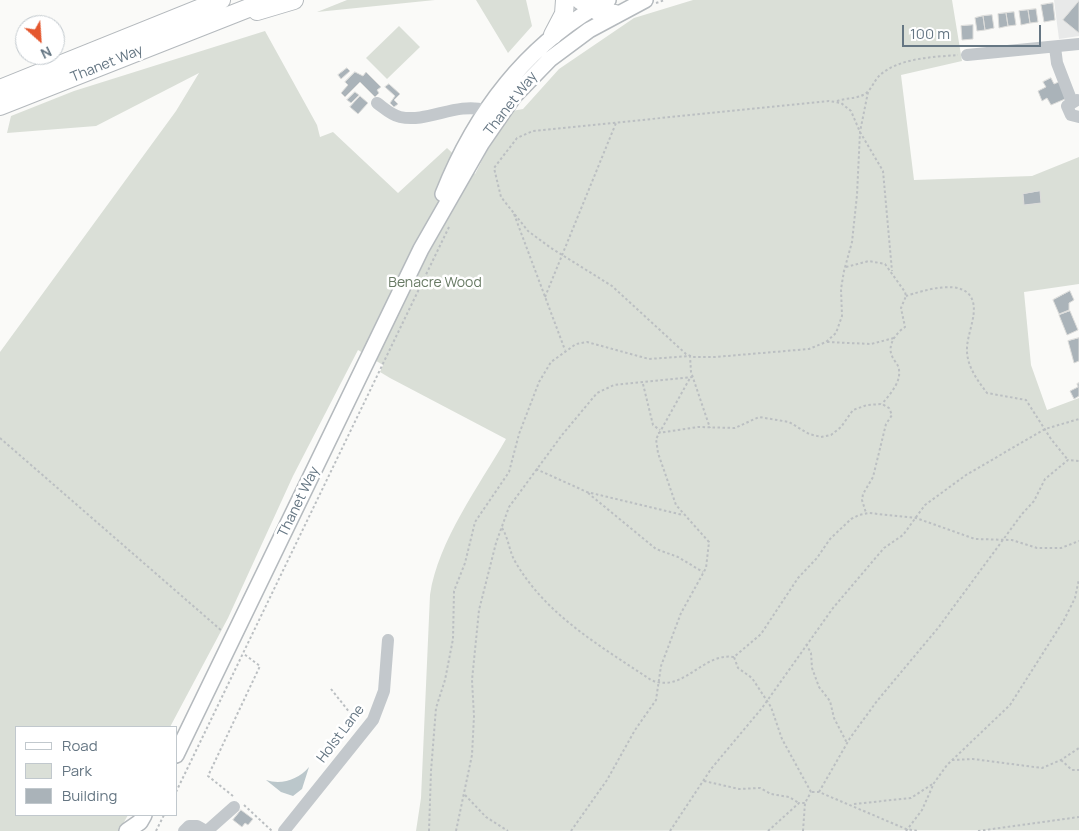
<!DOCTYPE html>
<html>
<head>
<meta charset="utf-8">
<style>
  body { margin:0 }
  #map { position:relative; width:1079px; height:831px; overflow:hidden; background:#fafaf8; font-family:Manrope,sans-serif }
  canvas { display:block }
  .legend { position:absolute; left:15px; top:726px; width:162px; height:90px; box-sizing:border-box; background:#fff; border:1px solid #c1c8cd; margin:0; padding:6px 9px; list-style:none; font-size:15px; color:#657683 }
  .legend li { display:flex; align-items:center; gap:10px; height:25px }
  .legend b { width:25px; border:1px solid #c1c8cd }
  .north { position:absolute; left:15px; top:15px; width:50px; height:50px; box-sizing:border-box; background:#fff; border:1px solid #c1c8cd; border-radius:50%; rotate:154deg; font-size:14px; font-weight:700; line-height:20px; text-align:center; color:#657683 }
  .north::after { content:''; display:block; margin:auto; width:18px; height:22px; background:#e4572e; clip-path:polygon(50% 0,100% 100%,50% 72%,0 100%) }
  .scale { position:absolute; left:902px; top:25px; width:139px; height:22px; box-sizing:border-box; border:2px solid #657683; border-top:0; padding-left:6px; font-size:15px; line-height:18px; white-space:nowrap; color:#657683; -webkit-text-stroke:4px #fff; paint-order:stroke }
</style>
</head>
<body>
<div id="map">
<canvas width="1079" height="831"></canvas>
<ul class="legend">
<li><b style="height:6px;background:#fff"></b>Road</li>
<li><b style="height:14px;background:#dadfd7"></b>Park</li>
<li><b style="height:14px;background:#aab3b9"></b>Building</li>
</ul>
<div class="north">N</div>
<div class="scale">100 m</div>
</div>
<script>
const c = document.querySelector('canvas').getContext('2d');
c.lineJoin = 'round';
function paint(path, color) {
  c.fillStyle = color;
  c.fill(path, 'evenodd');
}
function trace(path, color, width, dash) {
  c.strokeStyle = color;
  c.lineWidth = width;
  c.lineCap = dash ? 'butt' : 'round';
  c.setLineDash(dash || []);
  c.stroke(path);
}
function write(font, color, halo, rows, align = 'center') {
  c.font = font + ' Manrope,sans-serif';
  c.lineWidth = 5;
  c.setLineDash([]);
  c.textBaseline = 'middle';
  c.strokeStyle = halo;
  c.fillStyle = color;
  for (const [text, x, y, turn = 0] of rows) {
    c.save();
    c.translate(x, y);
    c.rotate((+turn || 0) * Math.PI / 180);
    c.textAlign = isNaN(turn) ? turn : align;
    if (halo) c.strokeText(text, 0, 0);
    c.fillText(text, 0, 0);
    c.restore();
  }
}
const built = new Path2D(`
  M1054,0H1079V36L1059,39Z`);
const green = new Path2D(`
  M347,0H435L317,12Z
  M476,0H526L532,26L508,53Z
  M693,0H952L962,61L901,75L914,180L1032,176L1079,157V284L1024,292L1031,365L1047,410L1079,398V830L416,831L421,798L430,595C438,541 479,486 506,439L390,378L380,372L383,365L358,350L293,476L228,618L170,727H16V815H128L119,831H0V352L176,111L199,73L96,126L7,133L11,116L74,91L265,31L317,125L320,137L333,132L398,193L447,148L475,174L495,135L512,111L523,109L559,69L634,18ZM1040,191L1041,203L1025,205L1023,194Z
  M399,26L420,47L387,79L366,58Z`);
const water = new Path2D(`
  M309,767L302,789L293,796L281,792L266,780C281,785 298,780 309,767Z`);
const building = new Path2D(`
  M1079,1V33L1063,20Z
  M1053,3L1055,20L1044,22L1041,5Z
  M1036,9L1038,22L1030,23L1028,10Z
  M1028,10L1030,23L1021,25L1019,11Z
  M1014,12L1016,25L1008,26L1006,13Z
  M1006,13L1008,26L999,28L998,14Z
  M992,15L994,28L985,30L983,16Z
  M983,16L985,30L977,31L975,18Z
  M973,25V39L962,40L961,26Z
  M347,68L350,71L341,79L338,75Z
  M355,72L363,76L366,72L381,87L377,90L379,93L375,97L360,82L345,97L341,93L348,85L345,82Z
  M1051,78L1054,84L1061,81L1065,99L1051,105L1047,98L1042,101L1038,91L1046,87L1043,82Z
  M389,84L400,94L394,100L398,104L394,107L390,103L395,96L385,87Z
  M355,92L359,95L351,103L347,100Z
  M360,96L368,103L358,114L350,107Z
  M1040,191L1041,203L1024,205L1023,194Z
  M1070,291L1074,300L1069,303V310L1059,314L1053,300Z
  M1070,311L1078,330L1067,335L1059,315Z
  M1079,338V361L1074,363L1068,341Z
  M1079,383V396L1074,399L1070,391L1078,387L1077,384Z
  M241,810L253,819L248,825L245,823L242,827L233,820Z`);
const path = new Path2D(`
  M656,3L665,0
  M868,92L860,132L857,195L852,242L844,271L841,289L842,316L836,333L826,342L809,349L715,357H693L686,354L612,286L551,248L528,231L501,197L494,168L517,138L533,131L829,101L841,103L851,111L860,132L883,171L892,271
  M837,101C845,98 855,99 863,95C871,92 874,80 880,75C899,58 933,57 958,55
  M514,214L565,350
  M846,267L869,261L885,264L905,292L906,296L901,308L905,327C896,333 887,345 892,356C894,361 899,365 899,370C901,383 889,395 882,404
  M906,296C922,291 966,276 973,302C977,317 966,336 967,352C968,368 978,381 987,393L1026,400L1051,439L1068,460
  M545,297L616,123
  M827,342L871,344L894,338
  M643,384L653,425L660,430
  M658,433L698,427L735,428L759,417L789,422L809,434L821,437L831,435L841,427L853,410L867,405L882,404L889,408L892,415L886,424L873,477L863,494L862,500L866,513
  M0,438L222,631
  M536,469L587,492L683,515
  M588,493L656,549L678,557L703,572
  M502,528C509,539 509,552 516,563C547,616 602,647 651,680C684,694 702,652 734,657
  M806,644L811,653L812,668L819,687L830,701L834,718L847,743
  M331,689L358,723
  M952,760L973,759L1042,768L1061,760L1079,748
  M1061,760L1072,770H1079
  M704,781L739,789L760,788L771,794L789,797L799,803
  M176,792L449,227
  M811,792L782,739L771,707L752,678L738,668L734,657L761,634L798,578L817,558L830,539L851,519L859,515L869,513L916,518L975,539L1012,540L1037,548H1061L1079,541
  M812,792H819L906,829L919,831
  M819,792L850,738L877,701L938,628L1022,514L1034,501L1045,479L1068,460L1079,461
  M465,795L486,817L508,831
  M233,796L208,776L260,666L244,654
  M854,804L911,798L934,783
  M244,805L272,831
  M156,831L164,815
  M429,831L431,771L436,708L445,680L453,639L454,591L465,563L475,522L509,472L519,434L539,382L551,362L576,344L587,342L649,359L690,356L691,372L710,428
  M456,831L472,755L474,716L472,680L479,610L496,543L509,507L562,435L597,393L614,385L693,377
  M571,831L607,780L635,730L656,700L661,666L681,613L706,568L709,542L676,505L658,453L656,439L690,378
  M670,831L711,769L762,708L833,608L884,548L903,535L925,505L966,475L1045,429L1079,419
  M768,831L799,803H805
  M803,831L805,803L811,792
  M906,831L922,810L934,783L947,765L1010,705L1064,620L1075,598L1079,579
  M978,831L1079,817`);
const minor = new Path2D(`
  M1055,47L1057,63L1072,102
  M967,55L1079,44
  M1077,100L1067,106L1071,115L1079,117
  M377,103C384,108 391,115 400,117C428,123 456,102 485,110
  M184,831L189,826H197L206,831
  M207,831L234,807
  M284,831L373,720L384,691L388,640`);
const major = new Path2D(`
  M443,194C476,111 527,43 608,0
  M176,755L421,249L481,144L514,96L550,59L589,30L645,0
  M127,831L140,822L144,815`);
const highway = new Path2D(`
  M580,0L599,12L615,14
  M257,11L294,0
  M553,35L564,14L565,0
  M0,89L221,0
  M0,106L269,0`);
const streetNames = [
  ["Thanet Way",107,64,-22],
  ["Thanet Way",511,104,-52],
  ["Thanet Way",299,502,-64],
  ["Holst Lane",341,734,-53]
];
const parkNames = [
  ["Benacre Wood",435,283]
];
paint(built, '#e8e9e9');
paint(green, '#dadfd7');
paint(water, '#bbc7cb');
paint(building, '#aab3b9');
trace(building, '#dcdcda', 1);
trace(major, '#b5babe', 18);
trace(highway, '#b4b9bd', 20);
trace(path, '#bbbfc2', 2, [2.5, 2.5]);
trace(minor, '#c3c8cc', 12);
trace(major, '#fff', 15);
trace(highway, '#fff', 18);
write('14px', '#657683', '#fff', streetNames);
write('14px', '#687a64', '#fff', parkNames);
</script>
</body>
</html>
